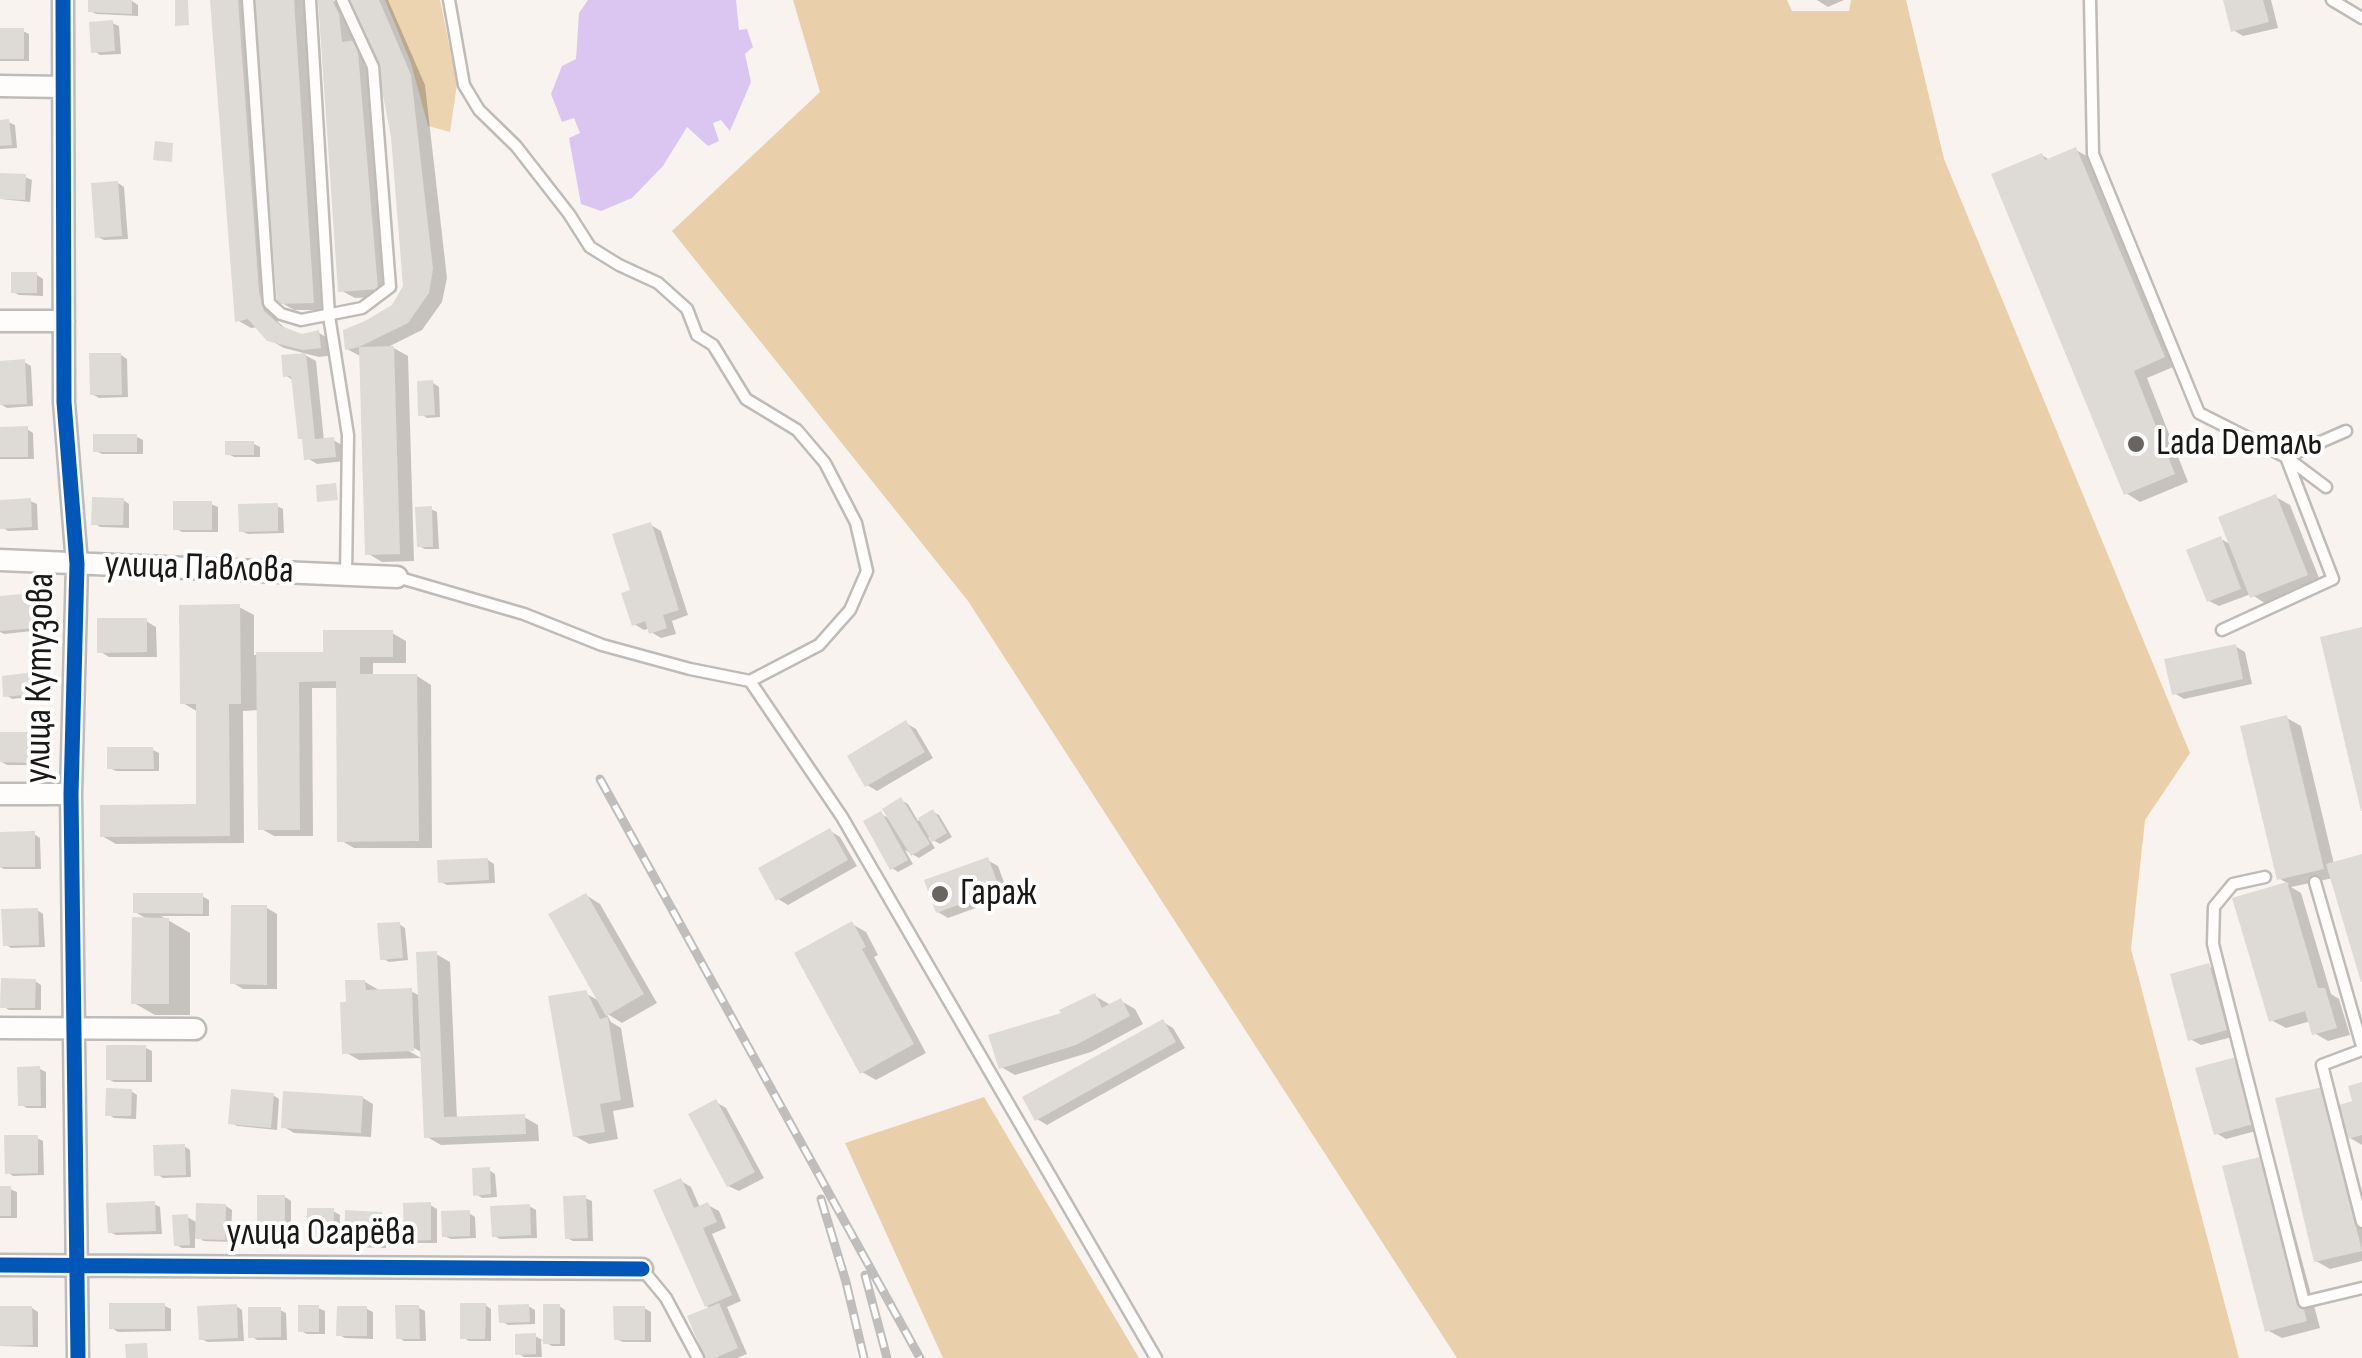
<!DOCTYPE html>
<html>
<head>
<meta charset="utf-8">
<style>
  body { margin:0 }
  canvas { display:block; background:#f8f3ee }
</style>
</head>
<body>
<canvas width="2362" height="1358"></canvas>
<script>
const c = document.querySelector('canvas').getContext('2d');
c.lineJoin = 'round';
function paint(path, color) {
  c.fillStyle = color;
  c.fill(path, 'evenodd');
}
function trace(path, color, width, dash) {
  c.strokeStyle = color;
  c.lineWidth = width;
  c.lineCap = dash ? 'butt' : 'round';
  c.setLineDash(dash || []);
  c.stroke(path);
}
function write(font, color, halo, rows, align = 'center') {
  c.font = font + ' "Sofia Sans Condensed",sans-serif';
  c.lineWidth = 8;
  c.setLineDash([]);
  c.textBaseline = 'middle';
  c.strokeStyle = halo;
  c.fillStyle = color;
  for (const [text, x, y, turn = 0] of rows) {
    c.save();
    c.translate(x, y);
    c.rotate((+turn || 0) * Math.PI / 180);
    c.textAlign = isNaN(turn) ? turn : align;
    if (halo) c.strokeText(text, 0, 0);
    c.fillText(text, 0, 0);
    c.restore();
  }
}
const green = new Path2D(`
  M385,0H440L457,84L450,132L428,126L411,63Z`);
const forest = new Path2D(`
  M793,0H1787L1792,11H1849L1851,0H1906L1944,159L2190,753L2145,820L2131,949L2239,1358H1457L968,601L672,231L820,92Z
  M984,1097L1139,1358H943L845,1143Z`);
const water = new Path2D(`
  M588,0H736L739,30L747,29L753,47L745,54L751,82L730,131L721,120L713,123L719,141L708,146L687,127L663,166L632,198L601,211L581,204L569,138L580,133L574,118L562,122L551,94L562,66L576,59L579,13Z`);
const shadow = new Path2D(`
  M91,0L132,1L138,5V16L96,14L90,11Z
  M213,0H251L272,301L278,322L290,332L301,336L319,333L333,341L334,355L319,357L284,348L268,339L258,327L251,328L237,320Z
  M257,0H307L328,310H294L280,302Z
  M332,0L345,7L352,24L354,43L371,51L391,296L355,298L340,290L321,1Z
  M352,0H388L425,85L447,278L442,302L422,330L390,346L408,356L414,561L382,562L367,553L362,357L347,349L394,307L405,286L393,137L381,68Z
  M1817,0H1844L1828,7Z
  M2225,0H2271L2278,28L2243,36L2233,30Z
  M112,23L119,26L121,54L100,55L94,51Z
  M0,31H23L29,34V61H0Z
  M8,122L15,125L17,148L0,149V123Z
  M2076,150L2090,158L2178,365L2147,378L2188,482L2140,502L2126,493L2042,155L2051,161Z
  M0,176L25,177L32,180L30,202L0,199Z
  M118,183L124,187L128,239L104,240L98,237Z
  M37,275L43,279V296L19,295L13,292Z
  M121,355L127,359L128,397L99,398L92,394Z
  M305,355L316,361L324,441L333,440L344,446L345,461L317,464L307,458L294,381L285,375Z
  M24,362L31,366L33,406L7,408L0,404V363Z
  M433,383L439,387L440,417L427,418L421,414Z
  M0,429H27L33,433L34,459H0Z
  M137,437L143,440V454H102L96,451Z
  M254,444L260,447V457H234L228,454Z
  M2276,497L2290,505L2321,583L2266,604L2251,594L2219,606L2209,601L2221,539L2232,545Z
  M123,500L129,504V528L100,527L94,523Z
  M30,501L37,504L38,530L8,531L2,527Z
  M211,504L218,507V532H182L175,528Z
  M277,506L283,509L284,533L248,534L241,531Z
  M431,509L437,512L439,549H425L419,546Z
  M651,525L661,531L688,615L672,621L676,634L661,638L651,632L650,628L644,630L634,624L633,591Z
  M32,595L39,599L42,630L4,634L0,632V599Z
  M239,607L254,615V655L326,654L392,633L406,641V663H373V677L417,676L431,685L432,848H354L340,840L339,688H312L313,836H274L260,828L259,710L243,711L244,843L116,844L102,836L199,807L198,712L183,703Z
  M146,621L156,627L157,657H109L99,651Z
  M2235,646L2245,652L2252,684L2184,699L2174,693Z
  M33,675L40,679L41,696L12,699L6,695Z
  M2287,718L2301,726L2334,864L2362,856V977L2333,878L2291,887L2301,893L2331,994L2339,999L2350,1035L2328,1041L2314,1033L2311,1021L2286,1028L2271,1020L2236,900L2289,884L2280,879Z
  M906,723L916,729L933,758L877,791L867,785Z
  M34,735L40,739V765H7L0,761Z
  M153,750L159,753V771H116L110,768Z
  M901,800L908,804L918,821L933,812L939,815L952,837L940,844L928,837L935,848L919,858L905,850L913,864L898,872L892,868L881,814L892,820Z
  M830,831L840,837L857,866L788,905L778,899Z
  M0,834H34L40,838L41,869H4L0,867Z
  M488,860L494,864L495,883L447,885L441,882Z
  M987,860L998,866L1009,896L948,918L938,912Z
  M586,895L600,904L657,1003L622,1023L606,1013L611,1022L621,1028L634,1107L613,1111L618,1139L589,1144L575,1136L585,993L601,1002Z
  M202,896L209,900V916H161L190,933V1015H155L134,1003L149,920L135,912Z
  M267,908L277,914V989H243L233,983Z
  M37,910L43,914L45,947L11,948L5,944Z
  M399,924L405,928L408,960L389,962L382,958Z
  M852,924L866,932L878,955L874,957L926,1053L876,1080L862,1072Z
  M436,954L450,962L457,1119L524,1117L538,1125L539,1141L441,1145L427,1137L423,1053L405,1043L402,1047L421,1058L359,1060L345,1052L349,1004L365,982L379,990L411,991L420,996Z
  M2208,966L2219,972L2236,1036L2201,1045L2190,1039Z
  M35,981L41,985V1010H9L3,1006Z
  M1095,996L1109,1004L1121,1001L1135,1009L1143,1024L1091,1052L1015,1075L1001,1067L1064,1014Z
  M1163,1022L1173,1028L1185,1048L1047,1125L1037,1119Z
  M146,1048L152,1051V1082H114L108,1079Z
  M2235,1060L2246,1066L2263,1129L2226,1139L2216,1133Z
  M40,1069L46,1072V1108H27L20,1104Z
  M2362,1085V1145L2345,1135L2362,1206V1261L2330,1269L2316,1261L2322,1090L2336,1098L2338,1107L2355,1103Z
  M131,1091L137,1095L136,1119L114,1118L108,1114Z
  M273,1095L279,1099L277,1130L237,1126L230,1122Z
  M363,1098L373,1104L371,1137L294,1133L284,1127Z
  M716,1102L726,1108L764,1178L739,1191L728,1186Z
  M37,1138L43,1141L44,1175L13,1176L7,1172Z
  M184,1146L190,1150L191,1177L163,1178L157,1174Z
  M2263,1158L2277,1167L2320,1328L2282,1338L2267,1330Z
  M489,1170L495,1174L497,1197L482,1198L476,1194Z
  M681,1181L691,1187L700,1208L708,1205L719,1211L726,1228L712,1234L741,1301L727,1307L747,1354L737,1358H707L709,1310L657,1192Z
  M0,1189H10L17,1192V1218H0Z
  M285,1197L291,1201V1239L266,1238L259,1235Z
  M585,1198L592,1201L593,1241H573L567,1238Z
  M154,1204L160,1207L162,1234L116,1235L110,1232Z
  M430,1205L437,1209V1243H413L406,1239Z
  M226,1206L232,1210L231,1242L204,1241L195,1236V1248H182L176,1245L187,1217L198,1223Z
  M529,1206L536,1210L537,1238L500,1239L494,1236Z
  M333,1211L340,1215L339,1243L315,1242L309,1239Z
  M469,1213L475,1217L476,1238L451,1239L444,1236Z
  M381,1214L387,1218L386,1248L352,1247L346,1243Z
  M485,1305L491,1309V1341H469L462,1337Z
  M165,1306L171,1309V1331L118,1332L112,1328Z
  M236,1306L242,1310L244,1341L208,1342L201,1339Z
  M528,1306L535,1310V1324L508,1325L501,1321Z
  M559,1306L565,1310V1346H552L541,1340L542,1357H524L518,1353L535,1336L546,1342Z
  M32,1308L38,1312V1347L0,1346V1309Z
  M318,1308L325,1311V1334H307L301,1331Z
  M419,1308L425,1311L426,1341H404L398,1337Z
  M644,1308L651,1312V1342H623L616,1339Z
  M367,1309L373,1312V1339L345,1338L339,1335Z
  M280,1310L286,1313L287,1340H257L251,1336Z`);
const building = new Path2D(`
  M88,0H132V14L88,12Z
  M175,0H188L189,25L175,26Z
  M210,0H238L259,292L264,311L281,326L302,334L319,330L321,348L303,350L267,341L248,319L235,322Z
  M254,0H294L314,303L277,304Z
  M318,0H332L339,14L342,42L357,40L378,289L338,292Z
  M350,0H379L411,75L433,269L429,293L408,323L359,347L345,350L343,330L365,321L392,305L403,286L391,137L378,69Z
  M2223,0H2263L2269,22L2231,32Z
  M113,20L115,51L91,53L89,22Z
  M0,28H24V59H0Z
  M9,119L12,145L0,146V120Z
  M155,141L173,143L172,162L153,160Z
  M2076,147L2165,357L2134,371L2175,474L2124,495L1991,174L2042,153L2045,160Z
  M0,173L26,174L25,200L0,199Z
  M118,181L122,236L95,238L91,183Z
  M11,272H37V293H11Z
  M394,346L400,554L365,555L359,347Z
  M89,353H121L122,395H90Z
  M306,353L315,439L334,437L336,457L304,460L302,439H298L291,376L283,377L281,355Z
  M25,359L27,404L0,405V361Z
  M433,380L435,415L418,416L417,381Z
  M28,426V457H0V427Z
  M93,434H137V452H93Z
  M225,441H254V455H225Z
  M336,483L338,500L317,502L316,485Z
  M2276,494L2308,575L2250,598L2218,517Z
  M92,497L124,498L123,525H91Z
  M31,498L32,527L0,529V500Z
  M173,501H212V530H173Z
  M278,503V531L239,532L238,504Z
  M432,506L433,547H417L415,507Z
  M651,522L679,610L663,615L667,628L649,634L645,621L632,626L621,593L630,590L612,534Z
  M2221,536L2241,589L2207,602L2186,550Z
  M33,593L36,628L0,631V596Z
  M240,604L241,704H229L230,836L100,837V805L196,804V704H180L179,605Z
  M97,618H147V652L97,653Z
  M2362,627V811H2361L2320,637Z
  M323,630H393V657H360V674H417L419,841L337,842L336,681L299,682L300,830H258L256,652H323Z
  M2236,644L2243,679L2172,695L2164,659Z
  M34,672L36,694L3,697L2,676Z
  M2287,715L2324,869L2277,880L2240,726Z
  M906,720L925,752L865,787L847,756Z
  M0,732H34V763L0,762Z
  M107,747H153L154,769H107Z
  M901,797L930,844L911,856L882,809Z
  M933,809L947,833L932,842L918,818Z
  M881,811L908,860L890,870L863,821Z
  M830,828L848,860L776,901L758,868Z
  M35,831V867H0V832Z
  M2362,854V982H2361L2326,864Z
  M988,857L1000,890L936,913L924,880Z
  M488,858L489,880L438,883L437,860Z
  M2287,882L2318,988H2325L2337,1028L2312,1035L2305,1011L2269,1022L2232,898Z
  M133,893H203V914L133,913Z
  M586,893L644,994L606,1016L548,914Z
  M231,905H267V985L230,984Z
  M38,908L39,945L3,946L1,909Z
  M132,917L169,918V1004H131Z
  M852,921L866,947L862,949L914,1044L860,1074L794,953Z
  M400,922L403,958L380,960L377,923Z
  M437,951L444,1117L525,1114L526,1134L424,1138L416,952Z
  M2209,963L2227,1030L2188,1041L2170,974Z
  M1,978L36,979L35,1008H0Z
  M345,980H365L366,990L412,988L414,1051L342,1054L340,1002H346Z
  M586,990L600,1019L608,1017L621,1100L600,1104L605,1132L573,1137L548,996Z
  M1095,993L1102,1008L1121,998L1130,1016L1076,1045L999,1069L988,1035L1061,1013L1059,1010Z
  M1163,1019L1176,1042L1035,1121L1022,1097Z
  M106,1045H146V1080H106Z
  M2236,1057L2254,1124L2214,1135L2195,1068Z
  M40,1066L41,1106H18L17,1067Z
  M2362,1082V1135L2347,1139L2339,1105L2352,1101L2348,1086Z
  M2322,1087L2362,1251L2314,1262L2275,1098Z
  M106,1088L132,1089L131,1116H105Z
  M231,1089L274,1093L271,1128L228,1124Z
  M283,1091L363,1096L361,1133L281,1128Z
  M716,1099L755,1172L727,1187L688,1114Z
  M4,1135H38V1173L5,1174Z
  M185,1144L186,1175L154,1176L153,1145Z
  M2264,1156L2307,1321L2265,1332L2222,1166Z
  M490,1167L491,1194L473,1196L472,1168Z
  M681,1178L694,1208L708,1202L717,1222L703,1228L732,1295L705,1307L653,1190Z
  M0,1186H11V1216H0Z
  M257,1195H285V1236H257Z
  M586,1195L588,1238L565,1239L563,1196Z
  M155,1201L156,1231L108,1233L106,1203Z
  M431,1202V1240L404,1241L403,1203Z
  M196,1203L226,1204L225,1240L195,1239Z
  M530,1204L531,1235L492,1237L490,1206Z
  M307,1208H334L333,1241L306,1240Z
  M345,1210L382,1212L381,1246L344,1245Z
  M470,1210V1236L442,1237L441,1211Z
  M188,1214L190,1245L174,1246L172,1215Z
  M109,1303H165V1329H109Z
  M460,1303H486L485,1339H460Z
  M719,1303L738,1348L715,1358H705L687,1316Z
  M237,1304L238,1338L199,1340L197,1306Z
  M529,1304L530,1322L499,1323L498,1305Z
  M543,1304H560V1344H543Z
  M298,1305H319V1332H298Z
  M395,1305H419L420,1339H396Z
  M0,1306H32L33,1345L0,1346Z
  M337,1306H367V1336H336Z
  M613,1306H645V1340H614Z
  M248,1307H281V1337L248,1338Z
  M536,1333V1354L515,1355V1334Z
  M147,1343L148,1358H126L125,1344Z`);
const service = new Path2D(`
  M248,0L269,303L281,314L301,320L362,308L390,287L373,67L342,0
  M310,0L329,316L348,435L346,575
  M449,0L464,85L479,110L516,146L569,214L590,247L619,265L658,283L687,309L697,335L713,345L746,399L797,430L825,463L856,523L867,571L850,610L819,645L750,681
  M2090,0L2093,154L2199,413L2286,457L2333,579L2222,630
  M2332,0L2362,18
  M2326,487L2286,457L2346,431
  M397,577L524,614L602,645L690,669L750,681L842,817L1156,1358
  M2265,877L2233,884L2214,907L2213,944L2304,1302L2362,1288
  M2315,882L2362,1046
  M2362,1050L2322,1065L2362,1222
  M642,1269L666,1298L698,1358`);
const minor = new Path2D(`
  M63,0L64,402L77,564L71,794L78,1358
  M0,86L63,87
  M0,321H64
  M0,560L397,577
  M0,794H71
  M0,1028L195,1029
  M0,1265L642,1269`);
const rail = new Path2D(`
  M600,779L920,1358
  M821,1199L846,1282L864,1358
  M865,1275L887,1358`);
const cycleway = new Path2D(`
  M63,0L64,402L77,564L71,794L78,1358
  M0,1265L642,1269`);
const markers = [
  [2136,444,10,"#686560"],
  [940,894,10,"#686560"]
];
const poiNames = [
  ["Lada Dеталь",2156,444],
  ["Гараж",960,894]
];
const streetNames = [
  ["улица Павлова",199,569,2],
  ["улица Кутузова",41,678,-89],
  ["улица Огарёва",321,1234]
];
paint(green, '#ecd4b0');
paint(forest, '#ead0aa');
paint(water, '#dbc6f2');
paint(shadow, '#0003');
paint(building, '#dedad6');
trace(service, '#bfbbb7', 15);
trace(minor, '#bfbbb7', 25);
trace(service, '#fefdfc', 10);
trace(minor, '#fefdfc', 20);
trace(rail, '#bfbebd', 9);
trace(rail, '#fff', 5, [15]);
trace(cycleway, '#0057b8', 15);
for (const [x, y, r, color] of markers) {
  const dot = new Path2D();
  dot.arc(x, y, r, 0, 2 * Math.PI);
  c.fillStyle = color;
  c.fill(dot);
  trace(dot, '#fff', 4);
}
write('38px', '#1a1814', '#fff', poiNames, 'left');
write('38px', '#1a1814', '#fff', streetNames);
</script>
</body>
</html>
